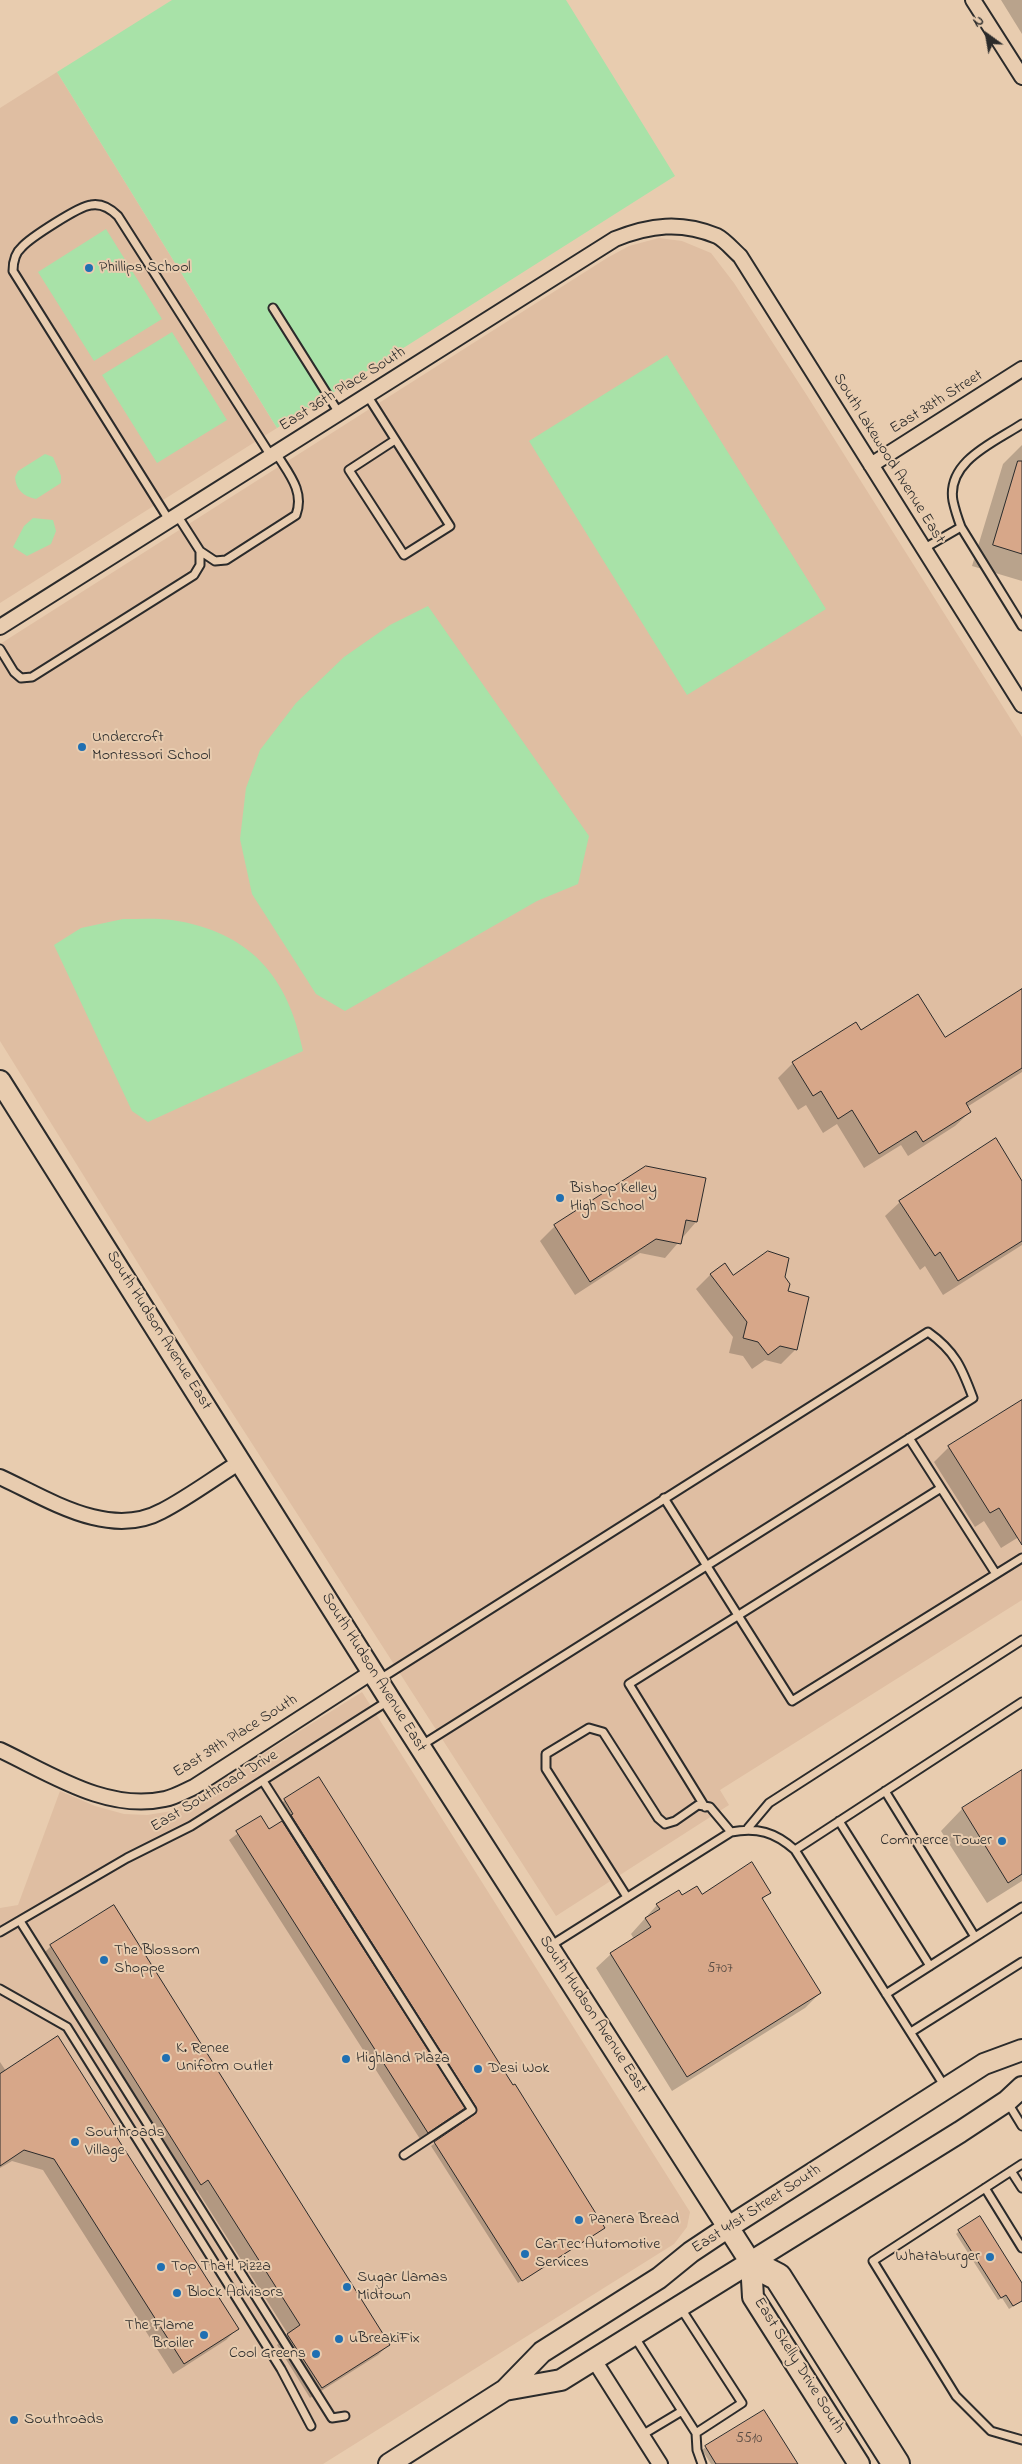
<!DOCTYPE html>
<html>
<head>
<meta charset="utf-8">
<style>
  body { margin:0 }
  #map { position:relative; width:1022px; height:2464px; overflow:hidden; background:#e8ccaf; font-family:"Indie Flower",sans-serif }
  canvas { display:block }
  .north { position:absolute; left:962px; top:10px; width:50px; height:50px; -webkit-text-stroke:4px #e8ccaf; paint-order:stroke; rotate:328deg; font-size:14px; font-weight:700; line-height:20px; text-align:center; color:#2b2b2b }
  .north::after { content:''; display:block; margin:auto; width:18px; height:22px; background:#2b2b2b; clip-path:polygon(50% 0,100% 100%,50% 72%,0 100%) }
</style>
</head>
<body>
<div id="map">
<canvas width="1022" height="2464"></canvas>
<div class="north">N</div>
</div>
<script>
const c = document.querySelector('canvas').getContext('2d');
c.lineJoin = 'round';
function paint(path, color) {
  c.fillStyle = color;
  c.fill(path, 'evenodd');
}
function trace(path, color, width, dash) {
  c.strokeStyle = color;
  c.lineWidth = width;
  c.lineCap = dash ? 'butt' : 'round';
  c.setLineDash(dash || []);
  c.stroke(path);
}
function write(font, color, halo, rows, align = 'center') {
  c.font = font + ' "Indie Flower",sans-serif';
  c.lineWidth = 4;
  c.setLineDash([]);
  c.textBaseline = 'middle';
  c.strokeStyle = halo;
  c.fillStyle = color;
  for (const [text, x, y, turn = 0] of rows) {
    c.save();
    c.translate(x, y);
    c.rotate((+turn || 0) * Math.PI / 180);
    c.textAlign = isNaN(turn) ? turn : align;
    if (halo) c.strokeText(text, 0, 0);
    c.fillText(text, 0, 0);
    c.restore();
  }
}
const built = new Path2D(`
  M57,72L277,428L0,603V108Z
  M659,238L682,241L711,253L734,283L806,394L1022,737V1600L720,1790L729,1805L556,1916L195,1355L0,1041V644L607,258L629,246Z
  M362,1692L690,2212L687,2227L674,2244L323,2464H0V1908L18,1905L60,1791L95,1806L124,1814L147,1815L172,1811Z`);
const green = new Path2D(`
  M172,0H566L675,176L277,428L57,72Z
  M106,229L162,319L94,361L38,272Z
  M172,332L227,420L157,463L102,375Z
  M667,355L826,609L687,695L529,441Z
  M45,454L53,457L61,476V483L36,499C23,496 16,490 15,477L18,471Z
  M33,518L53,520L56,531L51,544L27,556L13,547L24,526Z
  M428,606L589,836L578,884L537,901L345,1011L316,994L252,894L240,839L246,788L260,750L296,703L344,657L390,625Z
  M123,919C139,919 156,918 172,920C250,932 288,976 303,1051L148,1122L132,1111L54,945L81,928Z`);
const shadow = new Path2D(`
  M1001,0H1022V34Z
  M1022,445V581L972,566L1003,464Z
  M1022,990V1072L967,1107L970,1112L955,1126L908,1156L901,1145L864,1168L837,1124L823,1133L806,1105L798,1110L778,1078L793,1063L856,1024L860,1032L944,1039Z
  M646,1167L705,1179L696,1222L665,1258L640,1253L575,1295L540,1241L555,1226Z
  M1022,1183V1245L943,1295L925,1266L920,1270L885,1216L900,1202Z
  M711,1274L732,1277L787,1292L796,1349L781,1364L765,1360L752,1369L743,1356L729,1353L733,1337L696,1289Z
  M1022,1402V1535L1001,1548L984,1521L975,1527L934,1462L949,1447Z
  M1022,1772V1881L987,1903L941,1831L962,1809Z
  M285,1800L600,2231L518,2283L431,2146L472,2118L474,2111L289,1819L291,1817L282,1803Z
  M260,1817L463,2108L420,2139L229,1840Z
  M769,1892L762,1900L820,1993L805,2008L672,2091L596,1968L611,1954L634,1939L631,1934L657,1905L682,1897Z
  M51,1946L389,2344L378,2355L310,2398L277,2345L288,2334L197,2190L189,2195L40,1957Z
  M0,2062L6,2071L119,2134L115,2137L237,2329L226,2340L173,2374L43,2170L12,2161L0,2168Z
  M959,2231L1022,2286V2301L1009,2309L1002,2298L998,2300L956,2234Z
  M764,2411L797,2464H711L702,2450L706,2447Z`);
const building = new Path2D(`
  M1018,461H1022V554L993,545Z
  M1022,989V1068L966,1103L971,1112L923,1142L916,1131L879,1154L852,1110L838,1119L821,1091L813,1096L792,1062L856,1022L861,1030L918,994L945,1037Z
  M996,1138L1022,1181V1241L958,1281L940,1252L935,1256L899,1201Z
  M646,1166L706,1178L697,1222L686,1220L681,1244L656,1239L590,1282L554,1225Z
  M768,1251L789,1258L785,1277L790,1284L788,1291L809,1297L797,1350L780,1346L768,1355L758,1342L743,1338L747,1322L710,1274L725,1263L733,1275Z
  M1022,1400V1545L999,1508L990,1513L948,1446Z
  M1022,1770V1874L1008,1883L962,1808Z
  M319,1777L513,2085L515,2084L605,2228L522,2281L434,2142L475,2114L476,2107L291,1815L293,1814L284,1799Z
  M261,1816L269,1829L282,1821L465,2108L428,2133L236,1831Z
  M752,1862L771,1893L762,1898L821,1993L687,2077L610,1953L651,1927L645,1918L660,1909L656,1904L679,1890L682,1895L697,1886L702,1894Z
  M114,1905L390,2345L322,2388L287,2334L300,2325L208,2180L201,2185L50,1945Z
  M58,2036L120,2134L116,2136L239,2329L184,2364L54,2159L24,2150L0,2166V2074Z
  M980,2216L1022,2283V2301L1013,2306L1006,2295L1001,2298L958,2230Z
  M764,2410L798,2464H716L705,2446Z`);
const lane = new Path2D(`
  M273,308L339,413
  M367,395L450,526L404,555L349,470L395,440
  M177,515L200,551L215,561L226,560L296,515C305,491 288,473 276,453
  M169,520L13,271C13,263 15,253 22,247C30,238 79,206 91,205C102,203 110,208 118,216L271,456
  M961,527C958,519 955,510 953,501C946,461 995,442 1022,424
  M923,549L961,527L1022,626
  M0,649L14,672L21,678L32,677L194,575L200,565V551
  M909,1438L996,1574
  M664,1498L792,1701L1022,1558
  M380,1679L928,1332C955,1351 962,1368 973,1398L422,1745
  M263,1781L472,2110L404,2155
  M885,1791L975,1937
  M705,1807L629,1684L941,1488
  M839,1821L930,1966
  M748,1828L769,1803L1022,1640
  M795,1850L1022,1702
  M627,1897L546,1769V1754L589,1728L603,1732L658,1818L665,1824L675,1821L698,1805L710,1807L731,1832
  M20,1921L332,2418L345,2416
  M0,1932L127,1858L191,1826L388,1701
  M550,1946L731,1832C757,1827 775,1832 795,1850L945,2087
  M0,1989L67,2027L281,2369L311,2426
  M886,1994L1022,1907
  M911,2032L1022,1962
  M1008,2103L1022,2126
  M1022,2164L873,2261L956,2396L991,2431L1022,2440
  M1011,2171L1022,2188
  M985,2188L1022,2248
  M680,2307L742,2403L696,2433
  M634,2336L696,2433L697,2450L702,2464
  M642,2435L682,2411`);
const street = new Path2D(`
  M973,0L1022,77
  M871,465L1022,369
  M0,627L615,239C650,225 681,221 717,236C725,240 733,250 740,256L1022,705
  M0,1477C48,1499 109,1540 162,1511C189,1497 214,1478 240,1462
  M0,1750C51,1774 107,1812 165,1799C175,1797 185,1791 194,1787L372,1672
  M594,2360L660,2464`);
const secondary = new Path2D(`
  M0,1081L390,1700L751,2263L753,2297L859,2464
  M505,2390L561,2380L960,2132L1007,2101L1022,2087
  M389,2464L505,2390L542,2352L659,2278L691,2252L727,2228L984,2064L1022,2050`);
const highway = new Path2D(`
  M751,2263L778,2277L896,2464`);
const markers = [
  [89,268,5,"#1f6fb2"],
  [82,747,5,"#1f6fb2"],
  [560,1198,5,"#1f6fb2"],
  [1002,1841,5,"#1f6fb2"],
  [104,1960,5,"#1f6fb2"],
  [166,2058,5,"#1f6fb2"],
  [346,2059,5,"#1f6fb2"],
  [478,2069,5,"#1f6fb2"],
  [75,2142,5,"#1f6fb2"],
  [579,2220,5,"#1f6fb2"],
  [525,2254,5,"#1f6fb2"],
  [990,2257,5,"#1f6fb2"],
  [161,2267,5,"#1f6fb2"],
  [347,2287,5,"#1f6fb2"],
  [177,2293,5,"#1f6fb2"],
  [204,2335,5,"#1f6fb2"],
  [339,2339,5,"#1f6fb2"],
  [316,2354,5,"#1f6fb2"],
  [14,2420,5,"#1f6fb2"]
];
const numberNames = [
  ["5707",720,1970],
  ["5510",749,2440]
];
const poiNames = [
  ["Phillips School",99,268],
  ["Undercroft",92,738],
  ["Montessori School",92,756],
  ["Bishop Kelley",570,1189],
  ["High School",570,1207],
  ["Commerce Tower",992,1841,"right"],
  ["The Blossom",114,1951],
  ["Shoppe",114,1969],
  ["K. Renee",176,2049],
  ["Uniform Outlet",176,2067],
  ["Highland Plaza",356,2059],
  ["Desi Wok",488,2069],
  ["Southroads",85,2133],
  ["Village",85,2151],
  ["Panera Bread",589,2220],
  ["CarTec Automotive",535,2245],
  ["Services",535,2263],
  ["Whataburger",980,2257,"right"],
  ["Top That! Pizza",171,2267],
  ["Sugar Llamas",357,2278],
  ["Midtown",357,2296],
  ["Block Advisors",187,2293],
  ["The Flame",194,2326,"right"],
  ["Broiler",194,2344,"right"],
  ["uBreakiFix",349,2339],
  ["Cool Greens",306,2354,"right"],
  ["Southroads",24,2420]
];
const streetNames = [
  ["East 36th Place South",343,390,-32],
  ["East 38th Street",937,403,-32],
  ["South Lakewood Avenue East",888,459,58],
  ["South Hudson Avenue East",158,1331,58],
  ["South Hudson Avenue East",373,1673,58],
  ["East 39th Place South",236,1737,-32],
  ["East Southroad Drive",215,1792,-31],
  ["South Hudson Avenue East",592,2015,57],
  ["East 41st Street South",757,2210,-33],
  ["East Skelly Drive South",798,2366,58]
];
paint(built, '#dfbea2');
paint(green, '#a8e2a8');
paint(shadow, '#0003');
paint(building, '#d7a789');
trace(building, '#2b2b2b', 1);
trace(lane, '#2b2b2b', 11);
trace(street, '#2b2b2b', 18);
trace(secondary, '#2b2b2b', 24);
trace(highway, '#2b2b2b', 30);
trace(lane, '#e8ccaf', 7);
trace(street, '#e8ccaf', 14);
trace(secondary, '#e8ccaf', 20);
trace(highway, '#e8ccaf', 26);
for (const [x, y, r, color] of markers) {
  const dot = new Path2D();
  dot.arc(x, y, r, 0, 2 * Math.PI);
  c.fillStyle = color;
  c.fill(dot);
  trace(dot, '#e8ccaf', 2);
}
write('14px', '#564a42', null, numberNames);
write('16px', '#2b2b2b', '#e8ccaf', poiNames, 'left');
write('16px', '#2b2b2b', '#e8ccaf', streetNames);
</script>
</body>
</html>
